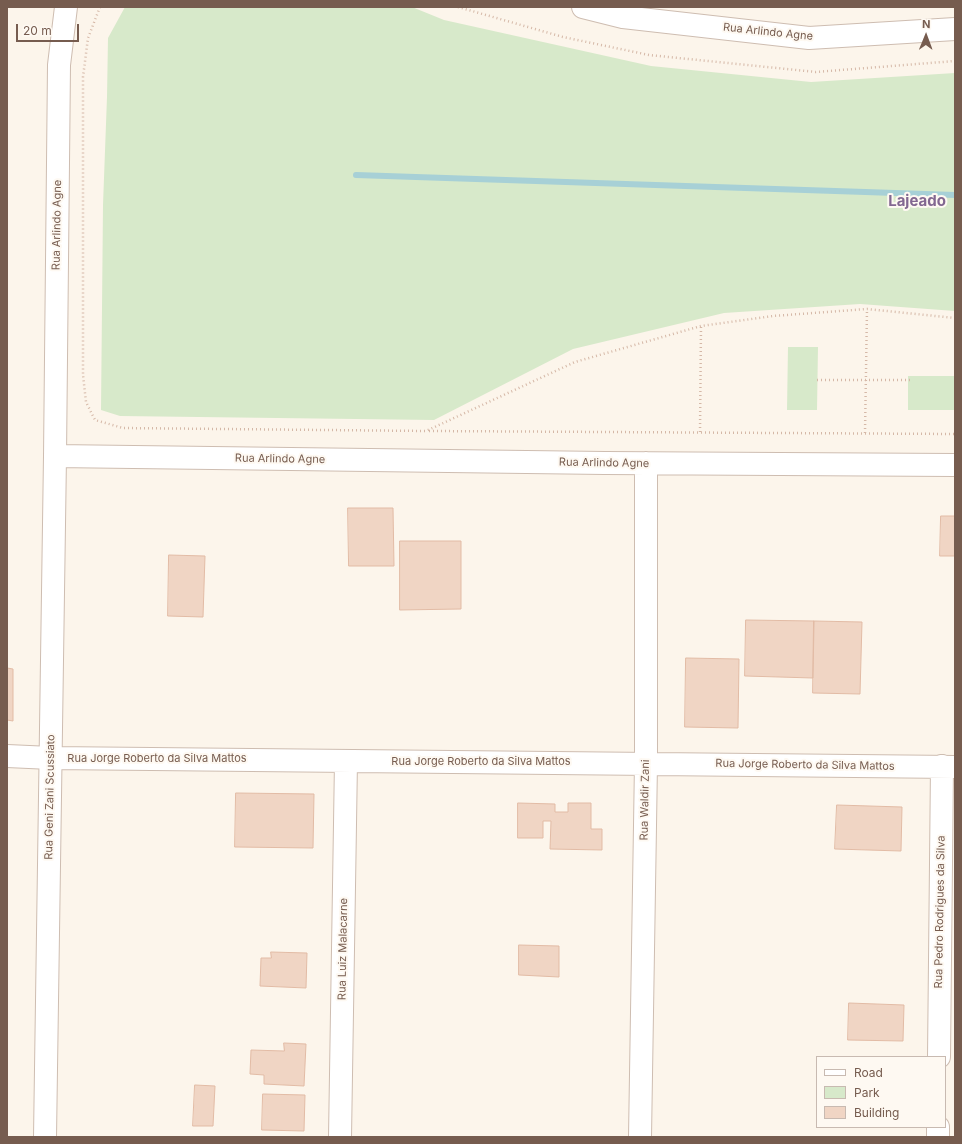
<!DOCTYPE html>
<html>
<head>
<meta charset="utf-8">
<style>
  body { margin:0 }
  #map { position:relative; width:962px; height:1144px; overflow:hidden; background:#fcf5eb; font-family:Inter,sans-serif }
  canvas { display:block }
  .frame { position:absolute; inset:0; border:8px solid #765c4f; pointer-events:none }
  .legend { position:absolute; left:816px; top:1056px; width:130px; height:72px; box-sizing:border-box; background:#fef9f2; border:1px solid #c8bab1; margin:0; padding:5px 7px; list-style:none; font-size:12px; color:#765c4f }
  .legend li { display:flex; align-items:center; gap:8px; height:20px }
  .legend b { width:20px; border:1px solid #c8bab1 }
  .north { position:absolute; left:906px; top:16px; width:40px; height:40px; -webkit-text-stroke:3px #fef9f2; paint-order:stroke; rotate:1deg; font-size:11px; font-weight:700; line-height:16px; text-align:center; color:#765c4f }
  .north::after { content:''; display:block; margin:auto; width:14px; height:18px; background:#765c4f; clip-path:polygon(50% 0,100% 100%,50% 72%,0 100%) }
  .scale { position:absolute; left:16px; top:24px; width:63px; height:18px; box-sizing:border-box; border:2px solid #765c4f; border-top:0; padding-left:5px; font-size:12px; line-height:14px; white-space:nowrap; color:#765c4f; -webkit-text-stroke:3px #fef9f2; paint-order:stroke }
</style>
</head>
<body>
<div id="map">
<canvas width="962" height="1144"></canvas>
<div class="frame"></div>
<ul class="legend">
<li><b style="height:5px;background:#fff"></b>Road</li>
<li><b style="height:11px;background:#d7e9ca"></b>Park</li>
<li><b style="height:11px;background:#f0d5c4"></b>Building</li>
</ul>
<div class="north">N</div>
<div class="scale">20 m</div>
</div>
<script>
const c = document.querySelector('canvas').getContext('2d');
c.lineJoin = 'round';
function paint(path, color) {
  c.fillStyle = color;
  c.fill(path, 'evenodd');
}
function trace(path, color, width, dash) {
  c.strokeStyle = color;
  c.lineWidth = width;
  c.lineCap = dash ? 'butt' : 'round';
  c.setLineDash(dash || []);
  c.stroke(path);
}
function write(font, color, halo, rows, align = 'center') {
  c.font = font + ' Inter,sans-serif';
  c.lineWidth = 4;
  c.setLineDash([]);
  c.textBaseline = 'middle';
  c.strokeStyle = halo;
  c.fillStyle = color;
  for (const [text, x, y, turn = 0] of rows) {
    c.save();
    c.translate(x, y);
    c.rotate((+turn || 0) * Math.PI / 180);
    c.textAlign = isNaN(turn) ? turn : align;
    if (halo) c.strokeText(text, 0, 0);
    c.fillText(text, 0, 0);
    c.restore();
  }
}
const green = new Path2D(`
  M125,7H412L444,20L651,66L811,82L955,73V311L860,304L724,313L573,349L434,420L120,416L101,410L103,205L107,97L108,38Z
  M788,347H818L817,410H787Z
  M908,376H955V410H908Z`);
const stream = new Path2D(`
  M356,175L955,195`);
const building = new Path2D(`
  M348,508H393L394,566H349Z
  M941,516H955V556H940Z
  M400,541H461V609L400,610Z
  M169,555L205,556L203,617L168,616Z
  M746,620L814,621L813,678L745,676Z
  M814,621L862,622L860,694L813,693Z
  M686,658L739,659L738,728L685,727Z
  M7,668L13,669V721L7,720Z
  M236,793L314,794L313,848L235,847Z
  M518,803L555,804V812H568V803H591V829H602V850L550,849L551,821H543V838H518Z
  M837,805L902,807L901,851L835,849Z
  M519,945L559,946V977L519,975Z
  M271,952L307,953L306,988L260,986L261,958H271Z
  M849,1003L904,1005L903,1041L848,1040Z
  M284,1043L306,1044L304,1086L264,1084V1075L250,1074L251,1050L284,1051Z
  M195,1085L215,1086L213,1126H193Z
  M263,1094L305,1095L304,1131L262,1130Z`);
const path = new Path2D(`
  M100,7L88,38L83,77V375L86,402L95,420L123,428L426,431L575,362L701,326L773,316L867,309L955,318
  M458,7L563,37L649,55L816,72L955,61
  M817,380H911
  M429,431L955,434
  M700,432L701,326
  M865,433L867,309`);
const minor = new Path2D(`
  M583,7L623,17L809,38L955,29
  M55,456L605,463L955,465
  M7,756L51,758L955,767
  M939,1057L942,766
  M45,1137L55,456L59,65L66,7
  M340,1137L346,761
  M640,1137L646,763V463
  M938,1137V1127`);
const streetNames = [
  ["Rua Arlindo Agne",768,32,6],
  ["Rua Arlindo Agne",57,225,-89],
  ["Rua Arlindo Agne",280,459,1],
  ["Rua Arlindo Agne",604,463,1],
  ["Rua Jorge Roberto da Silva Mattos",157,759],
  ["Rua Jorge Roberto da Silva Mattos",481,762],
  ["Rua Jorge Roberto da Silva Mattos",805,765,1],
  ["Rua Geni Zani Scussiato",50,797,-89],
  ["Rua Waldir Zani",645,800,-89],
  ["Rua Pedro Rodrigues da Silva",940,912,-89],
  ["Rua Luiz Malacarne",343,949,-89]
];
const districtNames = [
  ["Lajeado",917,201]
];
paint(green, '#d7e9ca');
trace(stream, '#a7d0d6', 6);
paint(building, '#f0d5c4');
trace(building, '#e2bba5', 1);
trace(minor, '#cebdb1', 24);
trace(path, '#d5b8a7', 2.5, [1, 3]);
trace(minor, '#fff', 22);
write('11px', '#765c4f', '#fef9f2', streetNames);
write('bold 15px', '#826791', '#fef9f2', districtNames);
</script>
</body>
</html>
